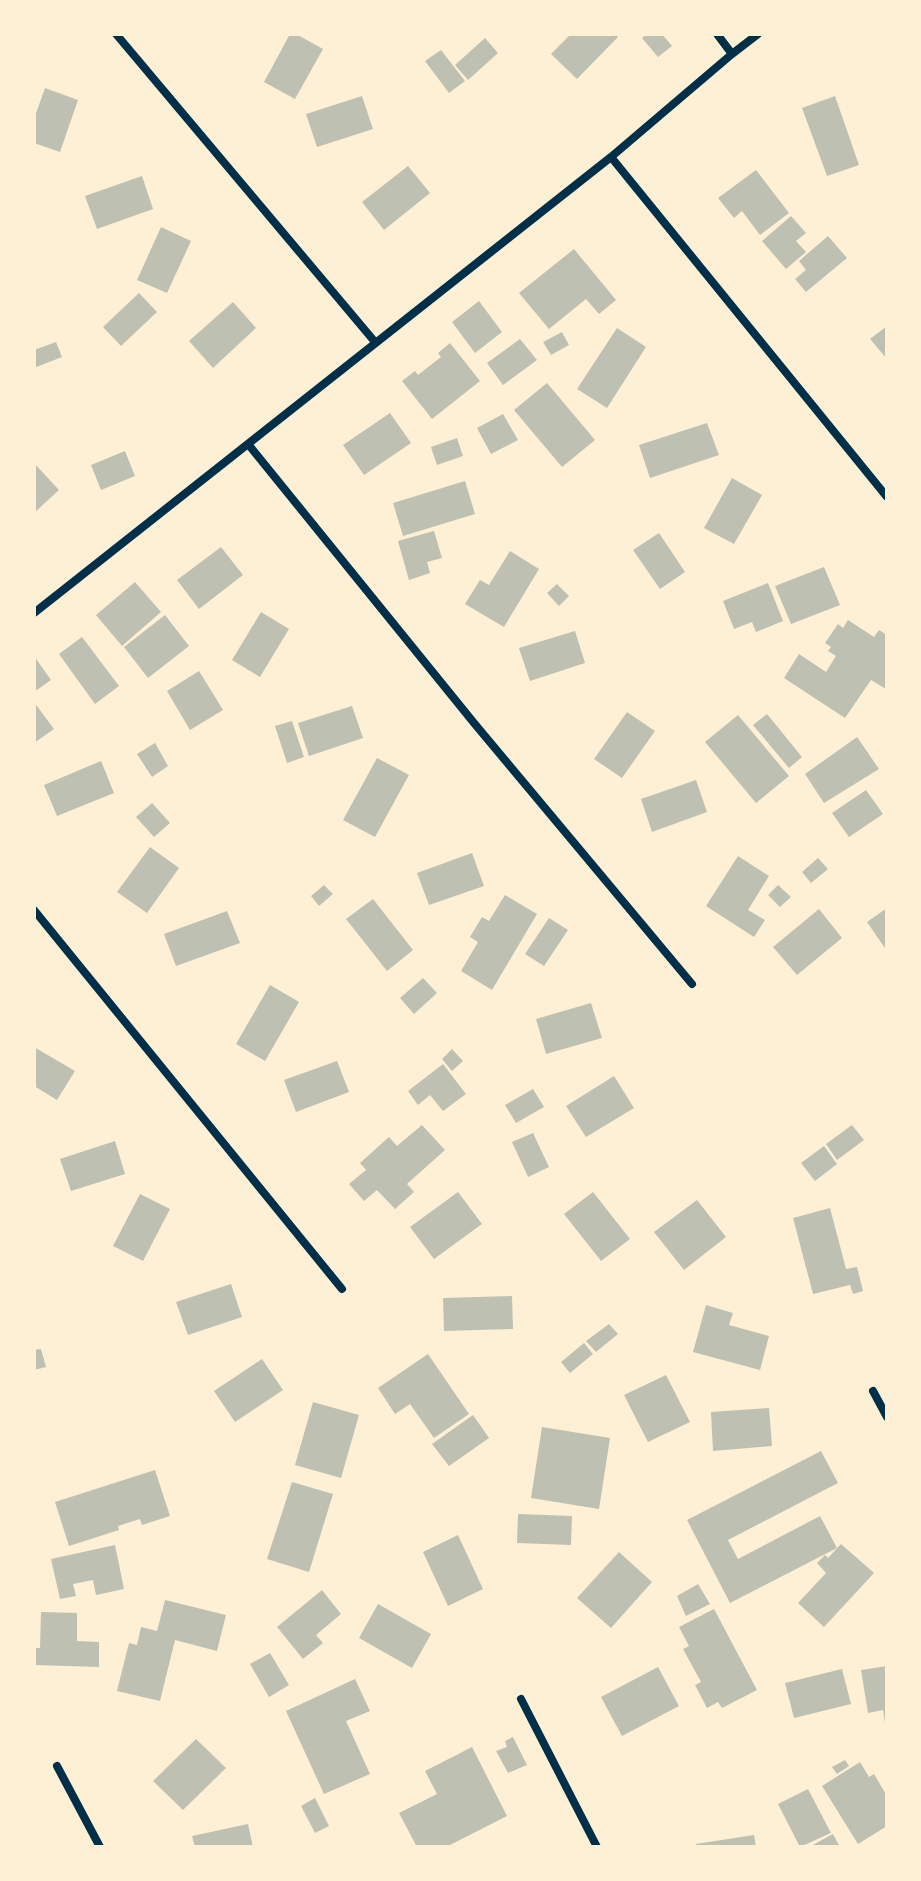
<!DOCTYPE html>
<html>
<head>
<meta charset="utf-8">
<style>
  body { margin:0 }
  #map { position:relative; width:921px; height:1881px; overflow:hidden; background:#fdf0d5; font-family:Jost,sans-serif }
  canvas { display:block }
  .frame { position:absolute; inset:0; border:36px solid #fdf0d5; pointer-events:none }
</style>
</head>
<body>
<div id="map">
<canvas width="921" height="1881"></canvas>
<div class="frame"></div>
</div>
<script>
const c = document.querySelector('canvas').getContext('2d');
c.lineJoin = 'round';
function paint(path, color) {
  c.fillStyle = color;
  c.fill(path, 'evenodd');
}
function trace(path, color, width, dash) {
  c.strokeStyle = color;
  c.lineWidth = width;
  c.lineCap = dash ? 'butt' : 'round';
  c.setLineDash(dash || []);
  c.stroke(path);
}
const building = new Path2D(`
  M290,34H296L323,49L295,99L264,82Z
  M571,34H615L618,37L577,79L551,54Z
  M647,34H662L672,46L658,57L642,38Z
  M485,38L498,53L468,80L455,65Z
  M441,50L465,81L449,93L425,61Z
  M45,88L78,100L60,152L34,143V119Z
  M362,96L373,129L317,147L306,114Z
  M835,96L859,165L827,176L802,108Z
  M408,166L430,193L384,230L362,202Z
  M756,170L789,213L760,235L742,211L734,218L718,198Z
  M142,176L153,209L97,229L85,196Z
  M791,216L806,233L796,241L806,252L786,269L762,241Z
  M161,227L191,241L167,293L137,280Z
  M828,236L847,258L806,292L795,279L806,270L799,261Z
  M574,249L616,300L599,314L586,299L549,329L519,293Z
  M139,293L157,312L121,346L103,327Z
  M479,301L502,332L475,353L452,322Z
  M233,302L256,328L213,368L189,341Z
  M887,326V359L870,339Z
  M617,328L646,347L607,408L577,389Z
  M562,332L569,345L551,355L543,342Z
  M520,339L537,360L503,385L487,363Z
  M56,342L62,357L34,368V350Z
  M450,343L480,381L432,419L402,381L415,371L418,375L441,357L438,353Z
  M547,383L595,440L562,467L514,410Z
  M390,413L411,443L364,475L343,445Z
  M503,414L518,440L491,454L477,428Z
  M707,423L719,455L650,478L639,445Z
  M457,438L463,456L437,465L431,447Z
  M125,451L135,476L101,490L91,465Z
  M34,463L59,490L34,513Z
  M732,478L762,495L734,544L704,528Z
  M465,481L475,514L403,536L393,503Z
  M434,531L442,558L427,562L430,573L409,580L398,541Z
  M659,533L685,572L660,589L633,550Z
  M221,547L243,575L199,609L177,580Z
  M510,551L539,569L504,627L465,604L480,580L489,585Z
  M824,567L840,605L791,624L775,586Z
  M135,582L161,612L122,646L96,615Z
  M768,583L783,621L756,632L752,622L734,629L723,601Z
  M557,584L569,596L559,606L547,593Z
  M261,612L289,629L260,677L232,660Z
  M165,615L189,646L148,678L124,647Z
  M848,620L874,637L879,630L887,635V688L886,689L871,680L845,718L784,678L799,654L826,672L836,656L828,651L831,647L825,643L838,624L843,628Z
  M575,631L585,663L530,681L519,648Z
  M82,637L119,686L95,704L59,654Z
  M34,656L51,680L34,692Z
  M199,671L223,710L190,730L167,691Z
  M34,702L54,729L34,743Z
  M352,706L363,738L309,756L298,723Z
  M627,712L655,731L622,778L594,759Z
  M767,714L802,757L789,768L753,725Z
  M738,715L789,776L756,803L705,742Z
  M292,721L304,757L287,763L275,726Z
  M857,737L879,769L824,803L805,774Z
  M155,743L168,766L152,777L137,754Z
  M377,758L409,775L375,837L343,820Z
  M101,761L114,793L57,816L44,785Z
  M696,780L707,812L652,832L641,799Z
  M866,790L883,814L849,837L832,813Z
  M152,803L170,823L154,837L136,817Z
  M150,847L179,868L147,913L117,892Z
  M472,853L484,886L429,905L417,873Z
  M738,856L769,876L748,910L765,920L754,937L706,906Z
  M818,858L828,869L811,883L802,872Z
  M324,885L333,894L319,906L311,896Z
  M778,885L791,897L780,907L768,895Z
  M505,895L537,914L492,990L461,971L478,942L470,937L482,917L489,921Z
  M373,899L413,950L387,971L346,919Z
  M887,908V951L867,922Z
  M819,909L842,938L797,975L773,947Z
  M227,911L240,943L176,966L164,934Z
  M549,918L568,930L544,966L525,954Z
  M423,978L437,993L414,1014L400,998Z
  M270,985L299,1002L265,1061L236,1044Z
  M591,1003L602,1038L546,1054L536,1019Z
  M34,1047L75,1071L57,1100L34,1086Z
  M452,1049L463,1061L452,1071L442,1059Z
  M337,1061L349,1092L296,1112L284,1080Z
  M443,1064L466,1094L443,1111L430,1095L418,1105L408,1091Z
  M614,1076L634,1108L586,1137L566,1106Z
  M533,1089L544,1107L516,1123L505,1105Z
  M422,1125L445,1150L407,1184L414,1192L395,1209L377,1190L364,1201L349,1184L366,1170L360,1163L389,1137L397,1146Z
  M852,1125L864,1140L837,1160L826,1144Z
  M533,1133L549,1167L528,1177L512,1142Z
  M115,1141L125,1174L71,1191L60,1159Z
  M824,1146L837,1164L815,1181L801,1163Z
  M458,1192L482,1224L434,1259L410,1227Z
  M593,1192L630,1239L601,1261L564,1214Z
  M140,1194L170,1209L143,1261L113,1246Z
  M697,1200L726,1237L684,1270L654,1232Z
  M830,1208L846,1269L857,1267L863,1291L853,1294L850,1285L813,1294L793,1218Z
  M231,1284L242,1317L188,1335L176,1302Z
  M512,1296L513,1329L444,1331L443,1298Z
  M706,1305L733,1313L729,1325L769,1336L760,1370L693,1352Z
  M609,1324L618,1334L596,1352L586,1341Z
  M584,1343L593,1354L570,1373L561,1362Z
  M41,1349L46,1367L34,1370V1350Z
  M428,1354L469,1414L434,1438L410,1404L395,1414L378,1388Z
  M262,1359L283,1390L235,1422L214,1391Z
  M666,1375L690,1422L648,1442L624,1395Z
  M313,1402L359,1415L341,1478L295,1465Z
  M769,1408L772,1446L713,1451L711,1412Z
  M473,1415L489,1438L449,1466L432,1444Z
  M542,1427L610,1438L599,1509L531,1498Z
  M821,1451L838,1483L728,1540L738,1559L820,1516L837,1548L730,1603L687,1520Z
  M155,1470L170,1516L142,1525L140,1519L118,1526L119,1530L69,1546L55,1502Z
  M292,1482L333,1494L309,1572L267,1559Z
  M518,1514L572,1516L571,1545L517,1543Z
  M458,1535L483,1589L448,1606L423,1552Z
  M841,1544L874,1573L824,1627L798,1603L826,1573L817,1563L825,1555L828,1558Z
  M115,1545L124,1589L96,1595L93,1580L73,1584L76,1596L60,1599L51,1559Z
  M619,1552L652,1582L611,1628L577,1598Z
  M698,1584L710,1604L686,1616L677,1596Z
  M322,1590L341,1614L316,1635L323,1643L303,1659L277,1627Z
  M165,1600L226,1615L217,1651L175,1640L160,1701L117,1691L129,1643L137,1645L141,1627L157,1631Z
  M378,1604L431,1634L412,1668L359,1638Z
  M714,1609L757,1690L722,1708L718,1702L707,1708L695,1685L701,1682L683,1649L689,1646L679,1627Z
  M41,1612L77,1613V1641L99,1642V1667L34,1665V1648H40Z
  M270,1653L289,1685L269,1697L250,1664Z
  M887,1666V1722L885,1723L883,1710L868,1713L861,1670Z
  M658,1667L679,1706L622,1736L601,1697Z
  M842,1669L851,1704L794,1718L785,1683Z
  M355,1679L370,1711L346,1721L370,1774L324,1794L286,1711Z
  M513,1737L527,1765L508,1773L496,1751L507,1747L505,1741Z
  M196,1739L226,1768L183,1810L153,1781Z
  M472,1747L507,1816L446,1847H417L399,1813L437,1794L425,1771Z
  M845,1760L849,1766L837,1774L832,1767Z
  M860,1762L869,1777L874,1774L887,1796V1826L858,1844L822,1786Z
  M808,1789L831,1833L800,1847L778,1804Z
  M315,1798L329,1826L315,1833L301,1806Z
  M248,1824L253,1847H195L192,1836Z
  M833,1834L840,1847H809Z
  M754,1835L756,1847H697L696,1844Z`);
const minor = new Path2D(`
  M116,34L375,342
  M717,34L732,54
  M611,157L887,497
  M248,444L474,723L692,984
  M34,613L611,157L732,54L758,34
  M34,910L342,1289
  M873,1391L887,1417
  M521,1699L597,1847
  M57,1766L100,1847`);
paint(building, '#bec0b2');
trace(minor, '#003049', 8);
</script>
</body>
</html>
